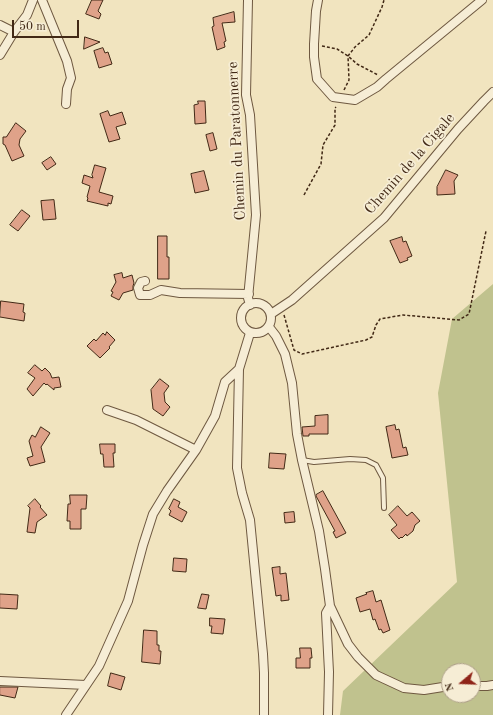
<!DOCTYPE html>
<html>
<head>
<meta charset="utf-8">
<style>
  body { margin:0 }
  #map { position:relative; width:493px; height:715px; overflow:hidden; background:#f1e4bf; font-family:"Old Standard TT",serif }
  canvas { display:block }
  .north { position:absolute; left:441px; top:663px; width:40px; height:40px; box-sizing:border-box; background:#f6edd5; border:1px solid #ae9f89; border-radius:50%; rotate:251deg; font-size:11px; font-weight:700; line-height:16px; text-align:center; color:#422916 }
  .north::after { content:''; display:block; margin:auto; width:14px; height:18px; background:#8f2418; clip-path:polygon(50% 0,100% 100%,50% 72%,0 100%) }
  .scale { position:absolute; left:12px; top:20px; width:67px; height:18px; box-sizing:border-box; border:2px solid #422916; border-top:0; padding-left:5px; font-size:12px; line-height:14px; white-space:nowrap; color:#422916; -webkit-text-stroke:3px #f6edd5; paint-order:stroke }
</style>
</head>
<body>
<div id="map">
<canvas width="493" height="715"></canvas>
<div class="north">N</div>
<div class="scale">50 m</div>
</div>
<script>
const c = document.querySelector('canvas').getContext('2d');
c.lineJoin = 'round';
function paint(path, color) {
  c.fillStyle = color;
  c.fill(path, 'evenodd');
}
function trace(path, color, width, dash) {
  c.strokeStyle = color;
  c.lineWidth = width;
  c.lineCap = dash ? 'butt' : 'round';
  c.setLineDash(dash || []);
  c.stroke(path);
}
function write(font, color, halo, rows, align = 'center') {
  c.font = font + ' "Old Standard TT",serif';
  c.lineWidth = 3.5;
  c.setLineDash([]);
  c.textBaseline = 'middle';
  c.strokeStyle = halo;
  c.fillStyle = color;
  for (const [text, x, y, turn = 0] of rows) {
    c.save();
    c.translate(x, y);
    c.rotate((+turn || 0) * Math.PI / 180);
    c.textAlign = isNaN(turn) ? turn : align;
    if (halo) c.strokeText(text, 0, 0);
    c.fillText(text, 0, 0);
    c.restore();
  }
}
const green = new Path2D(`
  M493,284V715H340L343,691L457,582L438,393L452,319ZM449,671H473V695H449Z`);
const building = new Path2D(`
  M92,0H103L98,11L101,14L99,19L86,14Z
  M234,12L235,22L222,23L226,41L224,42L225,47L217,50L212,27L214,26L213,18Z
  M85,37L100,42L84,49Z
  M103,48L105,53L108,52L112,64L99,68L94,51Z
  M198,101H205L206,123L195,124L194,105L198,104Z
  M108,111L110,116L122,112L126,124L116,127L120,139L109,142L100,114Z
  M16,123L26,131L20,139L19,145L24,156L12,161L5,145L3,144V137H6Z
  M213,133L217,149L210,151L206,135Z
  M51,157L56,164L47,170L42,163Z
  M95,165L106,168L99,192L113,196L111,204L108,203V206L87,201L88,198L87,197L90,186L82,183L84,175L93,178L92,175Z
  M446,170L458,175L454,181L455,194L437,195V187Z
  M204,171L209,190L195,193L191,174Z
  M54,200L56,219L43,220L41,201Z
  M22,210L30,216L18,231L10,225Z
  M158,236H167V257H169V279H158Z
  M402,237L403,242L406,241L412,256L407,258L408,260L400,263L390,241Z
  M122,273L123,278L132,275L134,283L133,286V290L123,293L119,300L111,296L113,292L111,291L116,282L114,275Z
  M1,301L24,304L23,312L25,313L24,321L0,317Z
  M107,332L115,340L109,347L110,348L100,358L87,346L94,339L96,341L103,333L105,335Z
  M35,365L42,371L45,368L50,373L52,378L59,377L61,387L54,388V390L47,384L46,385L44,383L33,396L27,389L35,378L28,373Z
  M160,379L169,386L164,393L165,402L170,407L163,416L153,409L151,390Z
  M328,415V434H309V436H303L302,427L315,426V416Z
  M395,425L396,430L399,429L403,448L406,447L408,455L392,458L386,427Z
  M41,427L50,433L41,447L45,462L30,466L27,458L33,456L29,441L32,435L35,437Z
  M100,444H115V453H113L114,467H104L103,454H101Z
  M270,453L286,454L284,469L269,468Z
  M323,491L346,533L336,538L333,532L335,531L316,496V495Z
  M70,495H87L86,509H81V529H70V521H67L68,504H70Z
  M35,499L41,506L40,507L47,515L37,522L35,533L27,532L30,508L28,506Z
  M174,499L180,502L178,507L187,512L182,522L169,515L171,511L169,509Z
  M398,506L407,516L412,512L420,521L415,525L413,531L407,536L406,534L402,538L401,537L399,539L391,530L397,525L389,515Z
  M294,512L295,522L285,523L284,513Z
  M174,558L187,559L186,572L173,571Z
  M280,567V574L286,573L289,600L281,601V595L276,596L272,568Z
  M373,591L376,602L381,600L390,630L383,633L381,629L379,630L375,619L373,620L370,609L360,612L356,598L367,594L366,593Z
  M0,594L18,595L17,609L0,608Z
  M202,594L209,595L206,609L198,608Z
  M210,618L225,619L223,634L211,633L212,626H210Z
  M144,630L157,631V645H159V651H161L160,664L142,662Z
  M300,648H311L312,658H310V668H296V658H300Z
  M111,673L125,677L121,690L108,686Z
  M0,687H18L15,698L0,695Z`);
const path = new Path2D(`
  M322,46L337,49L348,56L357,64L378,75
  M344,90L349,80L348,56L355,47L369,35L382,7L384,0
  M304,195L321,164L323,145L335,125V108L336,107
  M284,315L294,350L302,354L366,340L372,337L376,325L380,319L403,315L459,320L469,314L486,231`);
const service = new Path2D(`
  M302,460L314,462L350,459L366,460L376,465L383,478L384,508`);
const minor = new Path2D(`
  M42,0L67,61L71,78L67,89L66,104
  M248,0L246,95L250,115L256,215L248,298L250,305
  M318,0L316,11L314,44V57L317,79L333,97L355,100L377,87L386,79L482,0
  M0,25L14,32
  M0,55L14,32L27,15L33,0
  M145,281L141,282L138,288L140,295H150L161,290L180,293L249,294
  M241 318a15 15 0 1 1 30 0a15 15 0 1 1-30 0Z
  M271,314L292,300L384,218L458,129L484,101L493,92
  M269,327L276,336L285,354L292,383L297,434L302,460L319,531L325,569L330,606L326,613L329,672L328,715
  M239,369L237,468L242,493L250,520L263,654L264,673V715
  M107,410L136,420L196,450
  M330,606L348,644L358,657L376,675L404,688L424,690L449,686
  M0,681L86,685
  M473,686H487L493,685
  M66,715L99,666L128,601L143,545L153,514L167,491L196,450L215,416L225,382L239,369L250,333`);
const streetNames = [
  ["Chemin du Paratonnerre",237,141,-93],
  ["Chemin de la Cigale",410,164,-49]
];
paint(green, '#c0c28e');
paint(building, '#dfa289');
trace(building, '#422916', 1);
trace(service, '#6e5840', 6);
trace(minor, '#6e5840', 10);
trace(path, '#422916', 1.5, [3, 2]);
trace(service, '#f6edd5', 4);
trace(minor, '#f6edd5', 8);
write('15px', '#422916', '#f6edd5', streetNames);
</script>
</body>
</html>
